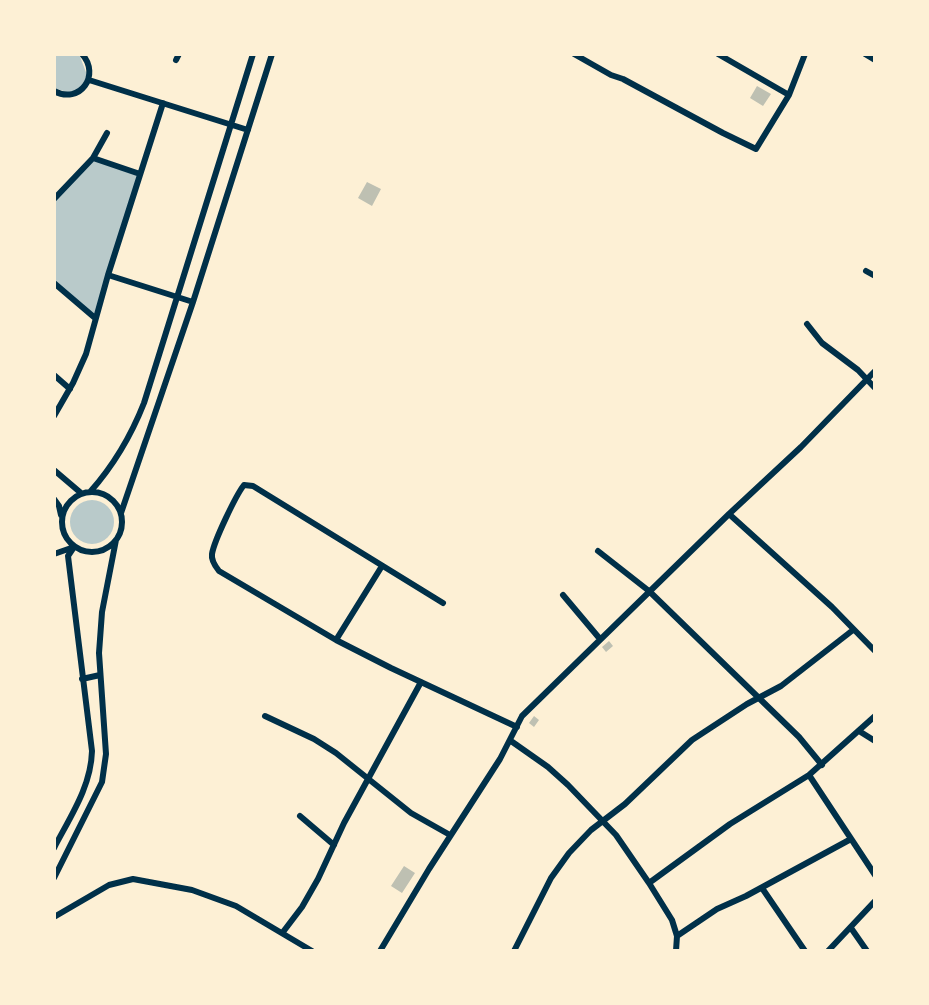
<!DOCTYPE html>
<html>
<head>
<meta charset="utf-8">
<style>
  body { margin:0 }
  #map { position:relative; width:929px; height:1005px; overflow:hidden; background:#fdf0d5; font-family:Figtree,sans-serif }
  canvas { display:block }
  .frame { position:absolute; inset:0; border:56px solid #fdf0d5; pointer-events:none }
</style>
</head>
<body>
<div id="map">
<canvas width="929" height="1005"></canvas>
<div class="frame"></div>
</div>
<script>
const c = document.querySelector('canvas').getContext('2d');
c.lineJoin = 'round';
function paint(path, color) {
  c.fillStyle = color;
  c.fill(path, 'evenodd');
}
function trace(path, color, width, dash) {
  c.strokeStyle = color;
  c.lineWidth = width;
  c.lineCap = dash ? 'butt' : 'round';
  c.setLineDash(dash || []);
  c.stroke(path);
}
const green = new Path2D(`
  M54,54H79L89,80L73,94L54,88Z
  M93,158L140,174L95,318L54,283V200Z
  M70 522a22 22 0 1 1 44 0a22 22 0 1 1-44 0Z`);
const building = new Path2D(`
  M757,86L771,94L763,106L750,98Z
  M367,182L381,189L372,206L358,198Z
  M609,641L613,646L606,652L602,647Z
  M534,716L539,720L534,727L529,723Z
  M404,866L415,873L402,893L391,886Z`);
const minor = new Path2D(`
  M574,54L611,75L623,79L723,133L756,149L789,95L805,54
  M718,54L789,95
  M865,54L875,60
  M176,60L179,54
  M89,80L248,130
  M54,91C80,105 101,75 82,54
  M93,158L140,174
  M54,199L93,158L107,133
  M866,271L875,276
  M108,275L193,302
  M54,283L95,318
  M807,324L822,343L858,370L875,388
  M54,375L70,389
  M54,416L73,383L86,354L108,275L163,103
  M54,470L81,493
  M62 522a30 30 0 1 1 60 0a30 30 0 1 1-60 0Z
  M90,492C114,465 131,436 144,403L253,54
  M54,499L59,506L61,515
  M121,513L193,302L272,54
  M729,514L832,607L875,651
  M598,551L649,591L799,737L822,765
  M54,554L74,547
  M563,595L600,639
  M443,603L253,486L244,485C236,495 214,541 212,554C211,560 215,566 219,571L336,640L391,668L517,727
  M336,640L382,566
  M82,679L100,675
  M265,716L314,739L336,753L411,813L450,835
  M859,731L875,741
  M511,741L548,767L568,785L616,835L649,883L672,920L677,936L676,951
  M809,775L875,875
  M300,816L334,845
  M54,848C70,817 91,787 92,751L68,556L74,547
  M54,878L102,782L106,754L99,653L102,612L116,540
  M649,883L730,824L809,775L875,716
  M762,888L805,951
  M54,917L109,885L133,879L192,890L236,906L312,951
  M851,928L867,951
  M283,932L302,907L318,879L344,823L421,682
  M677,936L717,909L746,896L851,839
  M380,951L429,869L500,759L522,716L729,514L801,447L875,371
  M514,951L551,878L569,853L591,830L625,804L692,740L747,704L781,686L853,630
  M828,951L875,901`);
paint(green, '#b9caca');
paint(building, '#bec0b2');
trace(minor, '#003049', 6);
</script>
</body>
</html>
